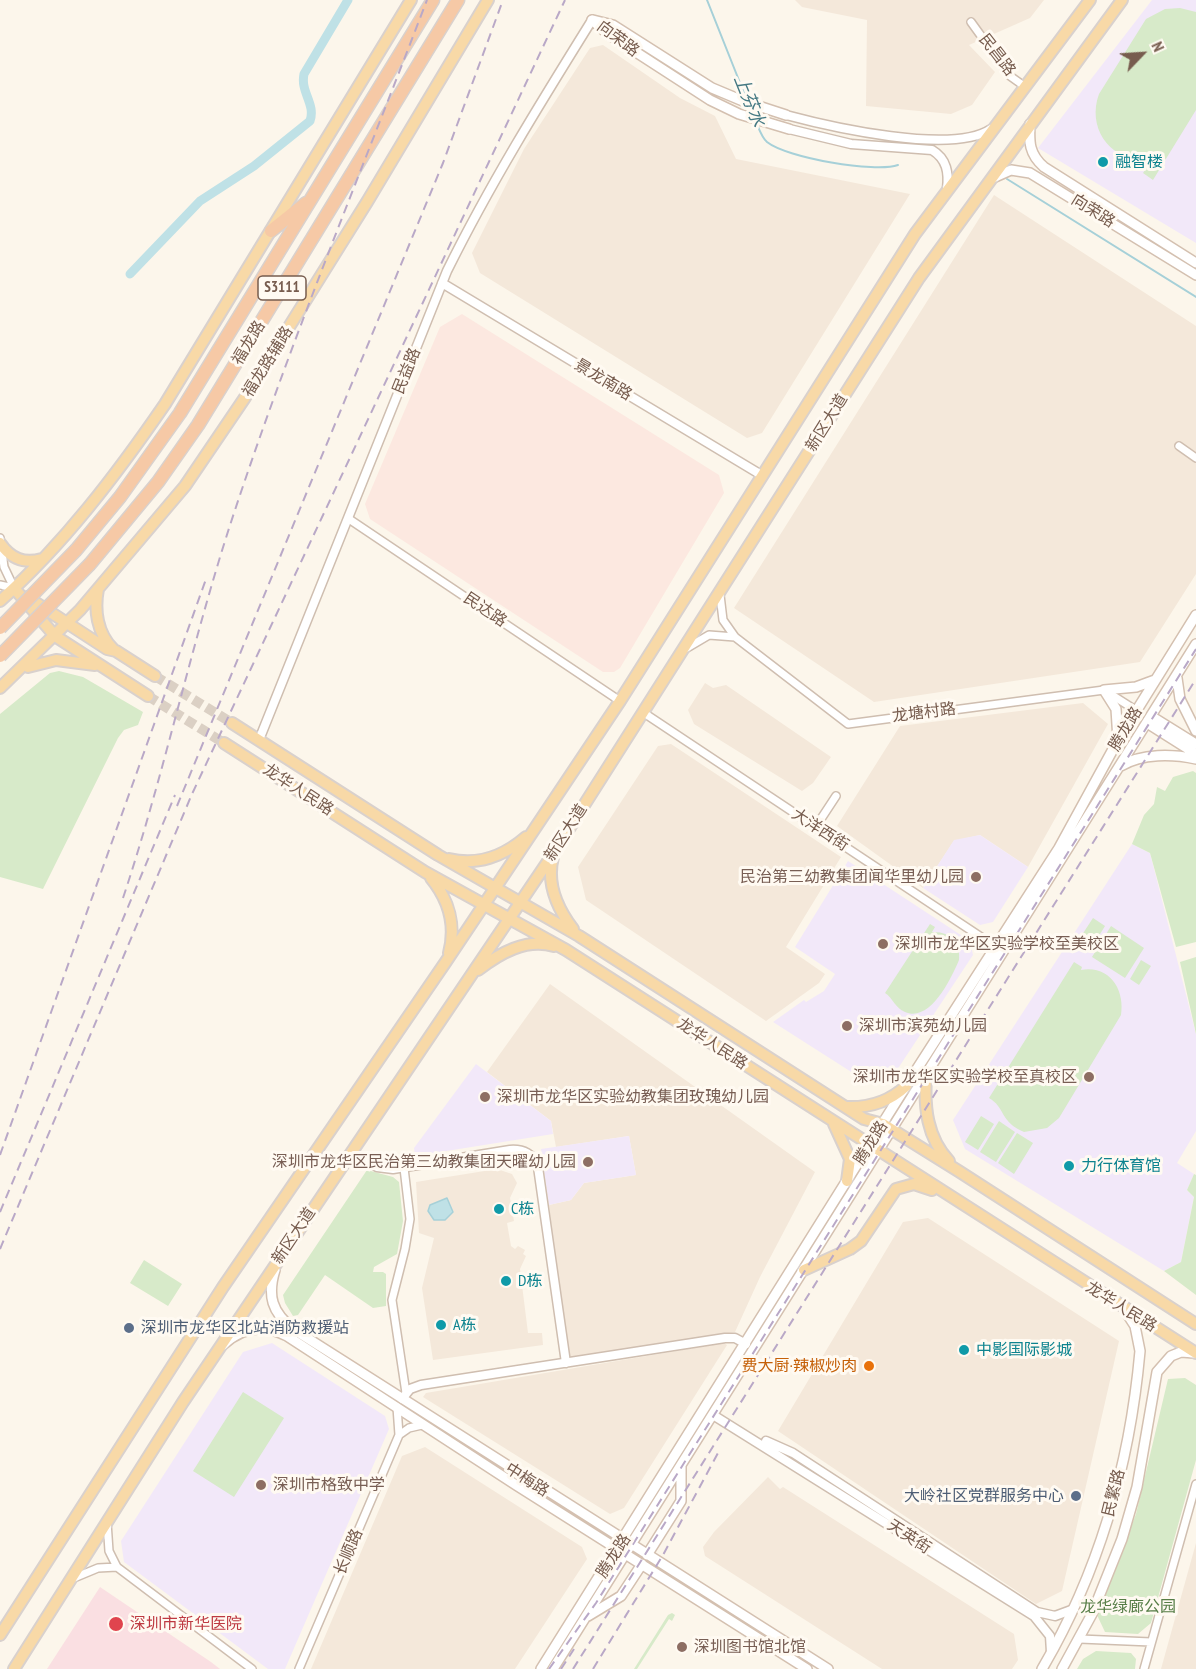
<!DOCTYPE html>
<html>
<head>
<meta charset="utf-8">
<style>
  body { margin:0 }
  #map { position:relative; width:1196px; height:1669px; overflow:hidden; background:#fcf6eb; font-family:"PT Sans Narrow",sans-serif }
  canvas { display:block }
  .north { position:absolute; left:1112px; top:24px; width:60px; height:60px; -webkit-text-stroke:4px #fffaf2; paint-order:stroke; rotate:65deg; font-size:16px; font-weight:700; line-height:24px; text-align:center; color:#775c4e }
  .north::after { content:''; display:block; margin:auto; width:21px; height:27px; background:#775c4e; clip-path:polygon(50% 0,100% 100%,50% 72%,0 100%) }
</style>
</head>
<body>
<div id="map">
<canvas width="1196" height="1669"></canvas>
<div class="north">N</div>
</div>
<script>
const c = document.querySelector('canvas').getContext('2d');
c.lineJoin = 'round';
function paint(path, color) {
  c.fillStyle = color;
  c.fill(path, 'evenodd');
}
function trace(path, color, width, dash) {
  c.strokeStyle = color;
  c.lineWidth = width;
  c.lineCap = dash ? 'butt' : 'round';
  c.setLineDash(dash || []);
  c.stroke(path);
}
function write(font, color, halo, rows, align = 'center') {
  c.font = font + ' "PT Sans Narrow","Noto Sans SC",sans-serif';
  c.lineWidth = 6;
  c.setLineDash([]);
  c.textBaseline = 'middle';
  c.strokeStyle = halo;
  c.fillStyle = color;
  for (const [text, x, y, turn = 0] of rows) {
    c.save();
    c.translate(x, y);
    c.rotate((+turn || 0) * Math.PI / 180);
    c.textAlign = isNaN(turn) ? turn : align;
    if (halo) c.strokeText(text, 0, 0);
    c.fillText(text, 0, 0);
    c.restore();
  }
}
const residential = new Path2D(`
  M795,0H1044L1030,18L969,45L995,72L972,105L951,114L866,106L867,20L802,7Z
  M603,45L680,98L715,116L736,159L910,194L762,433L747,438L480,273L472,253L524,149L590,48Z
  M994,195L1196,326V574L1140,662L874,702L734,608Z
  M705,683L713,688L726,685L831,757L813,783L802,791L694,724L688,710Z
  M1083,703L1108,724L1028,867L980,835L954,841L923,888L837,826L900,726Z
  M671,744L841,857L786,947L825,974L819,983L766,1021L586,900L578,867L658,746Z
  M550,984L815,1172L760,1277L735,1332L567,1358L549,1205L571,1200L584,1183L636,1175L629,1136L556,1147L551,1121L487,1072Z
  M497,1169L512,1174L517,1183L510,1198L514,1221L507,1223L511,1246L515,1249L518,1246L525,1250L523,1254L526,1256L520,1269L528,1333H542L543,1345L433,1360L422,1288L434,1238L419,1233L416,1182Z
  M928,1218L1119,1341L1062,1591L1036,1604L778,1431L903,1222Z
  M724,1343L727,1345L624,1508L610,1514L423,1397L426,1393Z
  M425,1447L582,1547L587,1559L515,1669H311L402,1456Z
  M768,1477L780,1489L783,1487L1014,1634L1018,1660L1012,1669H882L705,1556L703,1547L714,1532Z
  M1196,1543V1669H1161Z`);
const commercial = new Path2D(`
  M462,314L719,475L724,493L620,668L614,672H603L370,519L365,504L440,327Z`);
const education = new Path2D(`
  M1152,0H1196V243L1038,148Z
  M980,835L1028,867L993,922L980,925L923,888L954,840Z
  M1132,844L1150,853L1196,1034V1131L1177,1163L1194,1174L1187,1190L1194,1197L1181,1262L1164,1271L965,1149L953,1120Z
  M848,861L970,941L973,955L891,1079L867,1082L773,1022L804,1000L806,1002L824,991L835,974L795,947Z
  M476,1064L551,1121L553,1134L415,1156L414,1148Z
  M629,1136L636,1175L584,1183L571,1200L549,1205L541,1149Z
  M272,1343L385,1416L389,1429L285,1669H268L124,1562L121,1541L243,1352Z`);
const medical = new Path2D(`
  M100,1587L211,1662L220,1669H47Z`);
const green = new Path2D(`
  M1180,8L1196,12V110L1153,180L1143,173L1151,161L1149,158C1112,164 1086,129 1099,94L1146,19L1165,9Z
  M59,671L83,677L143,712L138,725L124,730L118,738L43,889L0,877V714L50,673Z
  M1193,771L1196,773V942L1176,947L1150,853L1132,844L1144,815L1154,804L1157,787L1165,791L1173,777Z
  M1093,918L1105,926L1089,952L1076,944Z
  M930,924L935,927L932,932C950,931 961,943 959,960C951,979 930,1023 905,1012C895,1008 893,998 885,993Z
  M1111,926L1144,948L1125,978L1092,957Z
  M1196,957V1034L1180,962Z
  M1141,960L1151,966L1139,985L1130,979Z
  M1074,962L1082,967L1081,970C1110,965 1125,990 1121,1015L1059,1118L1047,1128L1024,1132C1000,1122 1005,1107 989,1098Z
  M981,1116L994,1124L978,1150L965,1142Z
  M999,1121L1015,1132L996,1162L980,1152Z
  M1017,1133L1033,1143L1014,1174L998,1163Z
  M367,1170L393,1177L399,1182L403,1221L397,1254L374,1267L373,1272H383L386,1274V1306L373,1308L325,1275L298,1315L293,1316L285,1303L283,1295Z
  M1194,1174L1196,1175V1295L1164,1271L1181,1262L1194,1197L1187,1190Z
  M144,1260L182,1284L168,1306L130,1283Z
  M1185,1378L1196,1385V1460L1151,1623L1138,1634L1105,1632L1097,1615L1136,1514L1168,1379Z
  M243,1392L284,1418L234,1497L193,1471Z
  M672,1613L675,1615L672,1621L669,1619L637,1669H634L668,1615Z
  M1096,1651L1131,1653L1136,1659L1135,1669H1077L1083,1659Z`);
const water = new Path2D(`
  M447,1198L453,1212L445,1220H434L428,1211L430,1205Z`);
const stream = new Path2D(`
  M707,0L746,98
  M756,122C759,129 762,138 767,142C787,158 875,173 898,165
  M1007,179L1196,297`);
const canal = new Path2D(`
  M130,274L200,201L254,166L310,121C316,104 300,92 304,74L348,0`);
const primaryTunnel = new Path2D(`
  M155,676L232,723
  M148,696L224,743`);
const minor = new Path2D(`
  M971,22L1010,76L1024,86
  M1179,446L1196,458
  M349,519L620,701
  M0,538L4,567L14,588
  M0,585L14,588
  M720,595L723,620L735,637L848,724L1104,690L1137,711
  M687,648L709,635L735,637
  M644,713L996,947
  M815,828L836,796
  M404,1168L410,1219L405,1249L392,1300L406,1393
  M399,1435L409,1428L422,1425
  M107,1522L109,1551L117,1567L252,1669
  M74,1578L98,1568L117,1567
  M1080,1639L1151,1642
  M299,1669L399,1435L397,1407
  M1144,1669L1196,1484`);
const tertiary = new Path2D(`
  M786,115C831,127 952,155 991,129
  M789,129L851,144L932,150C947,159 949,173 947,189
  M442,283L763,476
  M259,740L447,271C490,184 541,102 592,20
  M351,1152L377,1167L393,1169L510,1150C523,1149 534,1154 538,1167L566,1363
  M402,1399L410,1389L421,1385L725,1338H735L746,1344
  M713,1415L1034,1616L1050,1636L1051,1652
  M766,1441L793,1453L1037,1612L1055,1616L1074,1609`);
const secondary = new Path2D(`
  M592,20L608,34L710,100L739,114L789,129
  M593,20L613,25L712,88L743,101L786,115
  M1030,124C1029,142 1029,154 1044,167L1196,263
  M993,178L1011,170L1030,173L1196,275
  M1177,678L1180,699L1196,731
  M1151,716L1196,744
  M1147,723L1196,754
  M1118,740L1116,709L1104,690L1136,687L1155,680
  M1121,766C1142,753 1173,754 1196,759
  M275,1270C267,1296 272,1312 293,1329L828,1669
  M223,1345C242,1327 264,1324 287,1336L516,1485L807,1669
  M647,1555L681,1501V1466
  M588,1616L621,1596L642,1564
  M541,1669L906,1086L1059,848L1117,742L1196,615
  M553,1669L1196,644
  M1042,1669C1099,1572 1130,1463 1140,1351L1135,1326L1124,1309
  M1062,1669L1092,1614L1122,1539L1137,1487L1157,1372L1171,1356L1181,1352L1194,1353`);
const primary = new Path2D(`
  M0,543C11,559 24,564 42,559
  M14,588L55,636L148,696
  M98,589C94,610 97,633 113,649
  M27,597L107,649L116,651L155,676
  M0,601C63,545 117,474 165,404L411,0
  M28,667L56,660L95,665
  M0,688L80,610L185,486L244,399L367,202L488,0
  M232,723L438,855L579,936L864,1119L883,1124L960,1172L1196,1324
  M224,743L425,872L566,950L1196,1353
  M553,857C546,884 557,908 573,929
  M449,859C477,866 504,856 526,837
  M431,878C449,900 456,926 449,953
  M478,970C500,953 526,938 554,946
  M926,1077C924,1107 927,1138 949,1161
  M846,1107C869,1108 889,1102 906,1086
  M834,1124L850,1159L847,1181
  M804,1270L850,1249L861,1241L896,1189L914,1184L932,1190
  M0,1635L223,1287L445,963L620,701L915,234L1090,0
  M14,1669L183,1402L553,854L919,278L1122,0`);
const trunk = new Path2D(`
  M271,231L306,203
  M76,550L120,497L180,413L433,0
  M90,564L158,482L198,425L458,0`);
const rail = new Path2D(`
  M177,806L443,163L503,0
  M123,898C165,772 192,640 234,513C291,340 362,170 427,0
  M0,1155L206,579
  M0,1212L175,795
  M0,1249L192,794L565,0
  M549,1669L596,1603L1196,649
  M561,1669L574,1649
  M573,1669L1196,679
  M593,1669L663,1555L718,1453`);
const trunkBridge = new Path2D(`
  M0,628L76,550
  M0,656L90,564`);
const markers = [
  [1103,162,6,"#0f9aa8"],
  [976,877,6,"#8d6e63"],
  [883,944,6,"#8d6e63"],
  [847,1026,6,"#8d6e63"],
  [1089,1077,6,"#8d6e63"],
  [485,1097,6,"#8d6e63"],
  [588,1162,6,"#8d6e63"],
  [1069,1166,6,"#0f9aa8"],
  [499,1209,6,"#0f9aa8"],
  [506,1281,6,"#0f9aa8"],
  [441,1325,6,"#0f9aa8"],
  [129,1328,6,"#5c6f8a"],
  [964,1350,6,"#0f9aa8"],
  [869,1366,6,"#e8710a"],
  [261,1485,6,"#8d6e63"],
  [1076,1496,6,"#5c6f8a"],
  [116,1624,8,"#e0444e"],
  [682,1647,6,"#8d6e63"]
];
const shields = [
  [282,288,48]
];
const shieldNames = [
  ["S3111",282,288]
];
const streetNames = [
  ["向荣路",618,39,37],
  ["民昌路",997,55,52],
  ["向荣路",1093,211,32],
  ["福龙路",249,343,-59],
  ["福龙路辅路",268,362,-58],
  ["民益路",407,371,-68],
  ["景龙南路",603,380,31],
  ["新区大道",827,423,-58],
  ["民达路",485,610,34],
  ["龙塘村路",924,713,-7],
  ["腾龙路",1126,729,-59],
  ["龙华人民路",298,790,33],
  ["大洋西街",820,830,33],
  ["新区大道",566,833,-57],
  ["龙华人民路",712,1044,33],
  ["腾龙路",871,1143,-58],
  ["新区大道",294,1236,-56],
  ["龙华人民路",1121,1307,32],
  ["中梅路",527,1480,32],
  ["民繁路",1114,1493,-76],
  ["天英街",909,1537,33],
  ["长顺路",349,1552,-67],
  ["腾龙路",614,1556,-57]
];
const cultureNames = [
  ["融智楼",1115,162],
  ["力行体育馆",1081,1166],
  ["C栋",511,1209],
  ["D栋",518,1281],
  ["A栋",453,1325],
  ["中影国际影城",976,1350]
];
const educationNames = [
  ["民治第三幼教集团闻华里幼儿园",964,877,"right"],
  ["深圳市龙华区实验学校至美校区",895,944],
  ["深圳市滨苑幼儿园",859,1026],
  ["深圳市龙华区实验学校至真校区",1077,1077,"right"],
  ["深圳市龙华区实验幼教集团玫瑰幼儿园",497,1097],
  ["深圳市龙华区民治第三幼教集团天曜幼儿园",576,1162,"right"],
  ["深圳市格致中学",273,1485],
  ["深圳图书馆北馆",694,1647]
];
const serviceNames = [
  ["深圳市龙华区北站消防救援站",141,1328],
  ["大岭社区党群服务中心",1064,1496,"right"]
];
const foodNames = [
  ["费大厨·辣椒炒肉",857,1366]
];
const parkNames = [
  ["龙华绿廊公园",1128,1607]
];
const healthNames = [
  ["深圳市新华医院",130,1624]
];
const waterNames = [
  ["上芬水",749,101,68]
];
paint(residential, '#f4e8da');
paint(commercial, '#fce8e0');
paint(education, '#f2e8f9');
paint(medical, '#fadfe2');
paint(green, '#d7eac9');
paint(water, '#bfe1e6');
trace(water, '#a6d0d8', 1.5);
trace(stream, '#a6d0d8', 2);
trace(canal, '#bfe1e6', 9);
trace(primaryTunnel, '#dbd0c4', 10, [10, 5]);
trace(minor, '#cfbeb0', 10);
trace(tertiary, '#cfbeb0', 11);
trace(secondary, '#d4c0b0', 12);
trace(primary, '#d9d1cd', 14);
trace(trunk, '#d9d1cd', 15);
trace(minor, '#fff', 7);
trace(tertiary, '#fff', 8);
trace(secondary, '#fff', 9);
trace(primary, '#f8d9a7', 10);
trace(trunk, '#f6c9a6', 12);
trace(rail, '#b9a8c7', 2, [9, 6]);
trace(trunkBridge, '#d9d1cd', 15, []);
trace(trunkBridge, '#f6c9a6', 12);
for (const [x, y, r, color] of markers) {
  const dot = new Path2D();
  dot.arc(x, y, r, 0, 2 * Math.PI);
  c.fillStyle = color;
  c.fill(dot);
  trace(dot, '#fffaf2', 2);
}
for (const [x, y, w] of shields) {
  const box = new Path2D();
  box.roundRect(x - w / 2, y - 12, w, 24, 4.5);
  c.fillStyle = '#fffaf2';
  c.fill(box);
  trace(box, '#775c4e', 1.5);
}
write('bold 15px', '#775c4e', null, shieldNames);
write('16px', '#775c4e', '#fffaf2', streetNames);
write('16px', '#0d838f', '#fffaf2', cultureNames, 'left');
write('16px', '#785e54', '#fffaf2', educationNames, 'left');
write('16px', '#4e5e75', '#fffaf2', serviceNames, 'left');
write('16px', '#c56008', '#fffaf2', foodNames, 'right');
write('16px', '#567d46', '#fffaf2', parkNames);
write('16px', '#be3a42', '#fffaf2', healthNames, 'left');
write('italic 18px', '#457983', '#fffaf2', waterNames);
</script>
</body>
</html>
